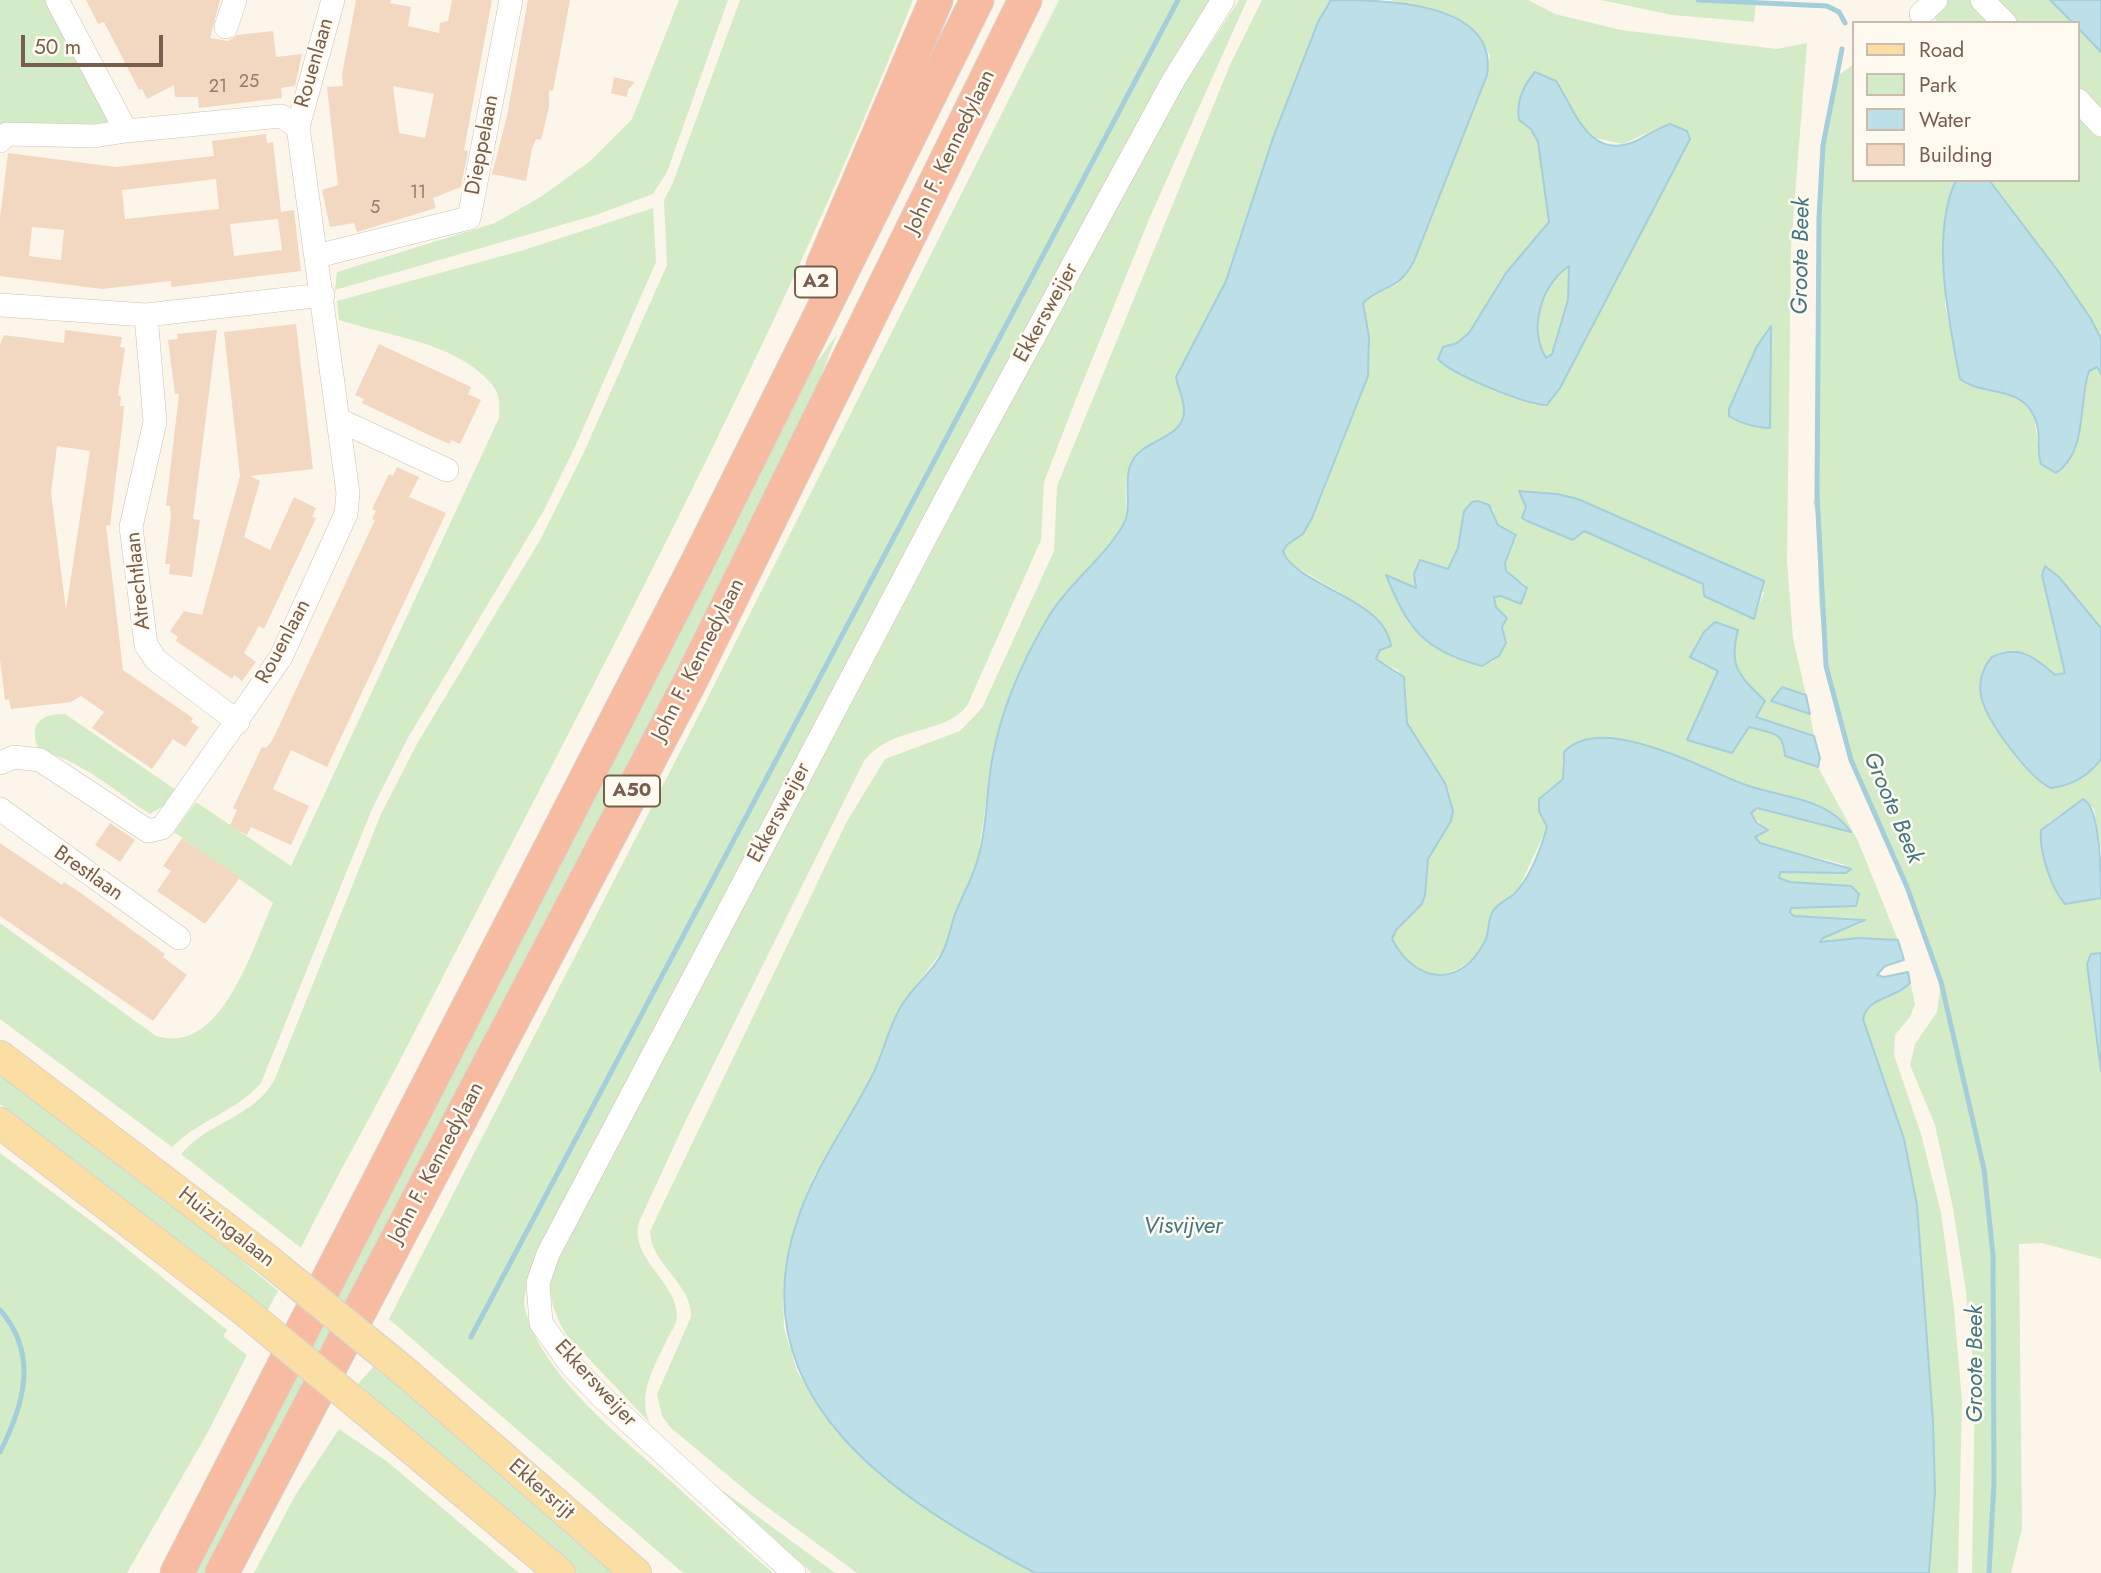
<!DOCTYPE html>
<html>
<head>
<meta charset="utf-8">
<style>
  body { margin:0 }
  #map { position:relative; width:2101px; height:1573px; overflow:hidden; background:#fcf6ea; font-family:Jost,sans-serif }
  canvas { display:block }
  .legend { position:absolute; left:1852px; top:21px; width:228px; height:161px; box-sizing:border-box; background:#fffaf0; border:2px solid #c9bcae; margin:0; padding:9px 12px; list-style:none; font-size:21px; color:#785e4c }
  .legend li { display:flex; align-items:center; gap:14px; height:35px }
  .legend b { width:35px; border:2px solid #c9bcae }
  .scale { position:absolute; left:21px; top:35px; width:142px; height:32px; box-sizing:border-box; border:4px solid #785e4c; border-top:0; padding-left:9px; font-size:21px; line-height:24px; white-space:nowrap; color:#785e4c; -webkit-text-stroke:5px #fffaf0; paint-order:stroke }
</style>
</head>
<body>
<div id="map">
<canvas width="2101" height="1573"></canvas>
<ul class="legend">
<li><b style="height:9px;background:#fadea3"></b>Road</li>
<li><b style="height:19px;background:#d4ebc7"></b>Park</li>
<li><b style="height:19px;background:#bddfe7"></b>Water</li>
<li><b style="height:19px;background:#f2d7c1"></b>Building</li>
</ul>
<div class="scale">50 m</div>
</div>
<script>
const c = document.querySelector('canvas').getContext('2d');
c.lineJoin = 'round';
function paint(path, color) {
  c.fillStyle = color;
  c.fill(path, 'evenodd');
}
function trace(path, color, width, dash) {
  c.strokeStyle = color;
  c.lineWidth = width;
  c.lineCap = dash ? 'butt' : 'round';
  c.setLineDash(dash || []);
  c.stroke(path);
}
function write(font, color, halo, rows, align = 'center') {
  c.font = font + ' Jost,sans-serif';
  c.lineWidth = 5;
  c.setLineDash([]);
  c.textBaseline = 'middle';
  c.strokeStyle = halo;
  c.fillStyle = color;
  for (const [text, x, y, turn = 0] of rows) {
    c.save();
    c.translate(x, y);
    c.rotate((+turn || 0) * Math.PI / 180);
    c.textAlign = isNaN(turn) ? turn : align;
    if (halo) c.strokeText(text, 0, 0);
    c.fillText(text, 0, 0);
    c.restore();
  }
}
const green = new Path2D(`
  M0,0H49L117,130L0,132Z
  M679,0H728L667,172L653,194L596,215L335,290L337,272L495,223L542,196L589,162L632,119Z
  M740,0H913C771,357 587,695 412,1037C376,1108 336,1176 301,1248L181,1154C209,1121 251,1119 274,1081L381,814L418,742L540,540L584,452L667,265L664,200L672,185Z
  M1059,0H1213L529,1277C526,1290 522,1300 526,1313C546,1380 623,1438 673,1483C706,1513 739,1544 773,1573H683L389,1319L702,709Z
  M1239,0H1247L1150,217L1076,399L1044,482L1041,540L967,706C942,736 892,725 864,761L686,1120L639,1222C629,1259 677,1281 677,1316C677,1323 672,1330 669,1336C656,1364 636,1393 650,1423L568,1337C555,1317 548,1297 550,1273L1064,301L1178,94Z
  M1262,0H1331L1318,22L1273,138L1226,281L1176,377C1177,388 1184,399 1185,409C1186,436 1143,440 1130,466C1121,484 1130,507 1123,526L1050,615L1025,661L993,752L978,859L945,947L900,1007L874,1072L813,1178L796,1221L783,1292L784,1328L797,1371L816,1403L844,1436L904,1494L951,1526L1035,1573H857L756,1499L671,1428L662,1416L657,1394L691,1317C692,1283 650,1264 650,1231L846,823L885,759L960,731L982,708L1054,551L1057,486L1230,65Z
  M1389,0H1528L1555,14L1621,30L1777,49L1807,43L1791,247L1787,560L1793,638L1806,695L1802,692L1775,703L1810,714L1814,736L1755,717L1753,688C1738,677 1736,666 1733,648L1704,632L1699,642L1702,665L1719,671L1687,740L1731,753L1749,727L1781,736L1784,746L1810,766L1818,767L1858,841L1898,940L1858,938L1823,943L1820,940L1822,938L1862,923L1855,918L1794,916L1790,913L1791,908L1810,906L1851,886L1790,882L1779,878L1780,872L1846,865L1760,843L1754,837L1767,831L1751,813L1756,808L1788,817L1818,804L1749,786L1648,745L1617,739L1562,760L1563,778L1541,796L1539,811L1547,827L1519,888L1490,914L1487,939L1475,957L1458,969L1439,976L1416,970L1400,955L1392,939L1396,930L1415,912L1430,853L1451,821L1407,723L1406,685L1398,670L1376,659L1380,650L1373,617L1341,593L1294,566L1283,551L1288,544L1303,534L1324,491L1370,352L1363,303L1370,297L1398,284L1414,261L1487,75L1490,56C1473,14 1428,10 1389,0ZM1530,79L1565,95L1579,125L1590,137L1623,144L1660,127L1661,195L1560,388L1534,405L1439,351L1464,340L1506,273L1549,222L1538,142L1531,129L1519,120V101ZM1771,327L1770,427L1769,428L1729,409L1757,346ZM1520,491L1764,592L1754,618L1704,596L1703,584L1584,531L1573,540L1527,521L1522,517L1526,507ZM1493,509L1498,525L1517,537L1505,563L1506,571L1526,585L1494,597L1493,602L1501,614L1506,643L1494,661L1482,666L1465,662L1410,625L1386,576L1417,588L1414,574L1420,560L1448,570L1458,548L1464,511Z
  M1601,0H1756L1754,22L1672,15Z
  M1922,0H1970L1994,23H1938Z
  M1992,0H2050L2073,23H2015Z
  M2078,28L2101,52V112L2078,88Z
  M1854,64V180H1956L1946,224L1945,306L1951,333L1991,389L2016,396L2034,415L2040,461L2056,473C2088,452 2078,403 2089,371L2097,367L2101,374V628L2059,577L2043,568L2050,612L2065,673L2055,675C2036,658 2010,637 1987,662L1991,718L2035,778L2093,770L2101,759V850L2094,809L2083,799L2048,823L2065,904L2101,898V953L2091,954L2087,964L2101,1071V1259L2042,1243L2019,1244L2022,1529L2011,1573H1972L1975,1382L1966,1292L1953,1208L1935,1125L1910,1065L1915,1044L1937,1012L1941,982L1907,887L1851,760L1837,708L1826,666L1819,602L1817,516L1813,502L1817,494L1819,218L1823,145L1836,77Z
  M2078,110L2101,138V339L2061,275L1989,180H2078Z
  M653,208L656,262L575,447L543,512L409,736L372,809L261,1083C237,1111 199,1120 172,1147L0,1019V923L156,1036C222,1056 251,950 273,903L174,832L196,802L291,866L499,418C500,405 500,392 490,382C454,342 387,336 339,320L337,301L524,250Z
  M1569,265L1568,300L1552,354L1546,358C1529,327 1540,285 1569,265Z
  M837,334L814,395L668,691L207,1573H190L797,390Z
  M65,714L176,790L162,807L150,814C120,795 74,755 40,752C28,728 37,713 65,714Z
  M1910,981L1915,1004L1910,1017L1895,1035L1894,1055L1921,1134L1941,1213L1954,1308L1962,1401L1958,1573H1929L1935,1492L1933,1421L1917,1205L1904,1139L1863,1019C1868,994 1896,1002 1910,981Z
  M0,1069L97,1139L278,1291L267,1311L0,1104Z
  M0,1153L115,1239L227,1330L223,1336L247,1355L208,1432L127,1573H0Z
  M373,1367L441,1419L622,1573H577L358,1384Z
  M339,1429L389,1463L519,1573H254L296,1494Z
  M715,1485L835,1573H812Z`);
const water = new Path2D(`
  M1331,0C1381,0 1499,0 1487,75L1414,261C1397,293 1384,283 1363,303L1369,337L1368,376L1312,518L1303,534L1288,544L1283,551C1295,586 1384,597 1391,646L1380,650L1376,659L1404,677L1407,723L1445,783L1453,811L1451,821L1428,859L1425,896L1421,905L1396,930L1392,939C1415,984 1461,989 1485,941C1490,932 1487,919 1493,911C1498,903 1507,900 1514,894C1530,878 1541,848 1547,827L1539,811V799L1563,779L1564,752C1602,711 1704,770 1746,785C1783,798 1827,797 1851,832L1757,808L1751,813L1757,823L1768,830L1755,837L1760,843L1851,869L1846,873L1780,872L1779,878L1790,882L1851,886L1859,894L1856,906L1791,908L1790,913L1794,916L1865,920L1823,938L1820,942L1858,938L1898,940L1904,960L1885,966L1877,975L1884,977L1908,972L1910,983C1896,999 1868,996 1863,1019L1904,1139L1917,1205L1933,1421L1935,1492L1929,1573H1035C898,1500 735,1399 798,1218C817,1163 849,1122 874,1072C883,1052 888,1031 898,1012C909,988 934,973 944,949C949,938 951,926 955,914C963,894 974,876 979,855C988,822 986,788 993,755C1002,707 1024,658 1049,616C1069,583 1102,560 1122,527C1135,506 1120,479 1134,458C1147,439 1183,438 1184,412C1185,401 1178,389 1176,377L1226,281L1273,138L1318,22Z
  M2050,0H2101V52L2078,28V23H2073Z
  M1535,72L1556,81C1575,110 1589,162 1636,141C1648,135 1658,128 1670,124L1687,131L1690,139L1560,388L1547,405C1526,405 1451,374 1438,359L1443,347L1457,343L1469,333L1506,273L1549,222L1538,142L1531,129L1519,120C1516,102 1523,86 1535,72ZM1569,266L1568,300L1552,354L1546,358C1528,328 1541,286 1569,266Z
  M1989,180L2061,275L2091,319L2101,339V374L2097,367L2089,371C2078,403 2088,452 2056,473L2041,464C2036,449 2042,431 2034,416C2018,384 1984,397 1960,379C1949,322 1930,235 1956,180Z
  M1771,326L1770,428C1757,428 1740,423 1729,416V409L1757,346Z
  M1519,491L1557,494L1578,499L1764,581L1754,619L1704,596L1703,584L1584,531L1573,540L1527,521L1522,518L1526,507Z
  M1478,501L1489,505L1498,525L1516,535L1505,563L1506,571L1527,588L1521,604L1501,596L1494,597L1496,607L1507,618L1502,627L1506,643L1499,656L1482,666C1424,651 1408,629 1386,575L1416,588L1414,574L1420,560L1448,569L1458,548L1464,511L1472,502Z
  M2045,566L2059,577L2101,628V759C2089,776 2072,785 2051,788C2030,779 1991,726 1983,703C1977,687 1981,669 1992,657C2020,644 2034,657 2055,675L2065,673L2042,575Z
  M1715,622L1738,630C1728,668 1740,676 1765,701L1756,717L1814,736L1820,758L1818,767L1785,756C1783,730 1773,734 1749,727L1732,753L1687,740L1718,671L1690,657L1704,632Z
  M1782,687L1806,695L1810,714L1771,701Z
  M2083,799C2101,807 2101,877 2101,898L2065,904C2051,888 2039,852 2041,830Z
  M2101,953V1071L2087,964L2091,954Z`);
const stream = new Path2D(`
  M1698,0L1827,6L1839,12L1845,23
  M1842,49L1823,145L1819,218L1817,494L1826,666L1851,760L1907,887L1941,982L1984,1169L1993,1255L1994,1483L1989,1573
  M0,1310C39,1354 24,1405 0,1452
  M471,1337L1178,0`);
const building = new Path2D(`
  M86,0H220L210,38L228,41L237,35L273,31L276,57L302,54L295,86L281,88L282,98L199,108L198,97H175L174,85L147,99L142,89L139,90L104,22L98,24Z
  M356,0H391L390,3L411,7L408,26L439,33L440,23L448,21L452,0H492L464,150L468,151L461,187L433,198L436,208L357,232L354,223L330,227L322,190L338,185L327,87L343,86L342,75ZM393,86L434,94L425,138L399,133Z
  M528,0H570L553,91L549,90V107L541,140L536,139L532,149L526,181L492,174L507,116Z
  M614,77L635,82L628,90L627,97L611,93Z
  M266,134L267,143L273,142L281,212L294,210L301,271L171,287V281L102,289L0,276V218L8,153L116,167L214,156L212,141ZM216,179L219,209L125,219L122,190ZM278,219L282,250L234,256L230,224ZM32,227L64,230L61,260L29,256Z
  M296,324L313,469L250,476L260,481L244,537L270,550L294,497L316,508L312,517L316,518L264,629L259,626L244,653L256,662L242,681L234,675L232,679L176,641L178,637L170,631L184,611L202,615L240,476L224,332Z
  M65,330L122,337L120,347L125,348L118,395L121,396L120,406H124L123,419L110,526L106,525L123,670L193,718L191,722L199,727L185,747L173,739L152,769L92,728L104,712L81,696L71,702L11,709L9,699L5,700L0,659V345L4,335L64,343ZM57,446L90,451L66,610L51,493Z
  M217,330L193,519L200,520L192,577L169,574L170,564H165L171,516L170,506H166L179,394H175L168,340L178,339L177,334Z
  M379,344L471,387L468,394L481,400L460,444L451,440L450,444L433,437L362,403L364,399L355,395Z
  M397,467L419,477L409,497L446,513L327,767L291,750L273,789L309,806L291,845L251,827L247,835L230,826L237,810L233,808L262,747L266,748L272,741L375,520L372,519L376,511L372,509L389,474L393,476Z
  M110,823L135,840L120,862L95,845Z
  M182,838L240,878L205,924L157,891L171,871L163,866Z
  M0,843L62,885L64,882L78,891L165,954L163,957L187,975L153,1021L0,916Z`);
const minor = new Path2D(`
  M1982,0L2005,23
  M1921,14L1936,0
  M226,27L235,0
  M2078,100L2101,125
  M298,127L333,0
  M0,141L7,134L94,136L126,131
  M317,256L469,218L511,0
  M0,305L146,315L323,295
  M146,315L155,422L131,527L146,645L156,660L238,722
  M339,420L447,470
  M0,763L14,757L40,760L148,831L162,828L281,657L346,514L348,493L298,127L281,116L126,131L57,0
  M0,809L179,938
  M794,1573L603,1398L571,1365L541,1323L538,1283L548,1254L951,489L1173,81L1223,0`);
const major = new Path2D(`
  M0,1056L268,1260
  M0,1123L242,1309
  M410,1376L636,1573
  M384,1426L560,1573`);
const highway = new Path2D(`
  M823,265L936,0
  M177,1573L696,565L977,0
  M222,1573L691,680L1025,0`);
const majorBridge = new Path2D(`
  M268,1260L410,1376
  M242,1309L384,1426`);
const numberNames = [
  ["25",249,83],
  ["21",218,88],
  ["11",418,194],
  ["5",375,209]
];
const shields = [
  [816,282,42],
  [632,791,56]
];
const shieldNames = [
  ["A2",816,282],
  ["A50",632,791]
];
const streetNames = [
  ["Rouenlaan",315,63,-74],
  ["Dieppelaan",483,145,-79],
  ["John F. Kennedylaan",951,152,-64],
  ["Ekkersweijer",1047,313,-61],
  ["Atrechtlaan",139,581,-96],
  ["Rouenlaan",284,642,-62],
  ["John F. Kennedylaan",699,660,-63],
  ["Ekkersweijer",780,813,-62],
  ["Brestlaan",88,874,35],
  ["John F. Kennedylaan",437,1163,-62],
  ["Huizingalaan",226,1228,38],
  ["Ekkersweijer",595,1384,47],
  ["Ekkersrijt",541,1490,41]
];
const waterNames = [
  ["Groote Beek",1802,256,-89],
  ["Groote Beek",1892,808,67],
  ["Visvijver",1183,1227],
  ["Groote Beek",1976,1364,-90]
];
paint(green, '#d4ebc7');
paint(water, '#bddfe7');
trace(water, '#a4ced9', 2);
trace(stream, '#a4ced9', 5);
paint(building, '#f2d7c1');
trace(minor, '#cfbfae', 24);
trace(major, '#d9d2cd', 32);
trace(highway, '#d9d2cd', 35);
trace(minor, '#fff', 23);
trace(major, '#fadea3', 30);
trace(highway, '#f6bba1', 33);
trace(majorBridge, '#d9d2cd', 32, []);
trace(majorBridge, '#fadea3', 30);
write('18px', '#967c69', null, numberNames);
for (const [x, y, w] of shields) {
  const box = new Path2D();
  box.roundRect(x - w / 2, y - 15.5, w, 31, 5);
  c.fillStyle = '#fffaf0';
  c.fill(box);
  trace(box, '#785e4c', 2);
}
write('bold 19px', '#785e4c', null, shieldNames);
write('21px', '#785e4c', '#fffaf0', streetNames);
write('italic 23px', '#437683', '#fffaf0', waterNames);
</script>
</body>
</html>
